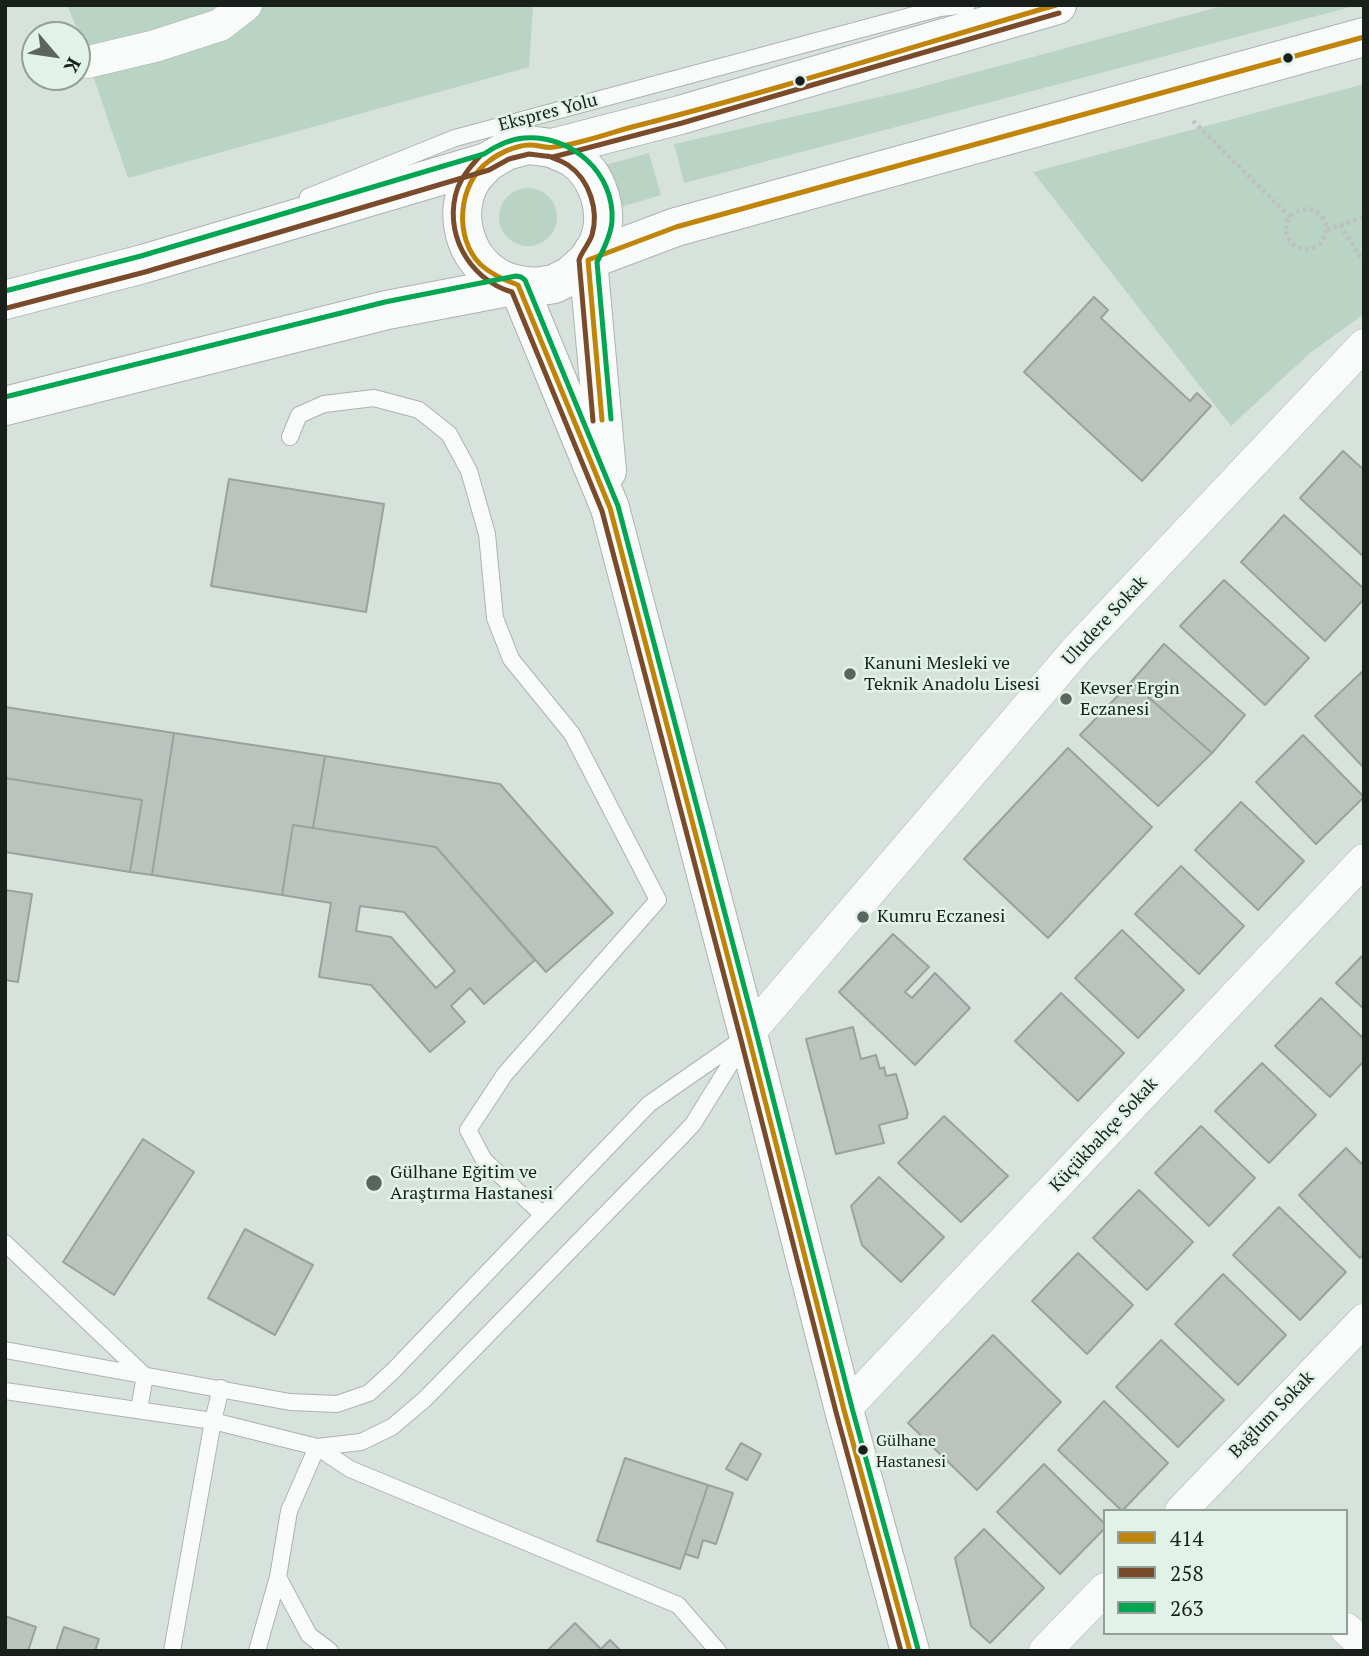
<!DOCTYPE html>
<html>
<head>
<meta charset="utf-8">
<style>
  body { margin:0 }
  #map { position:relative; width:1369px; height:1656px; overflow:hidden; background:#d8e2dc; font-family:"PT Serif",serif }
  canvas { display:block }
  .frame { position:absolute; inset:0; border:7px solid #19201c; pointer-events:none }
  .legend { position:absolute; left:1103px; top:1509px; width:245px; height:126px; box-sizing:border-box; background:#e1f3e8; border:2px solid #919f96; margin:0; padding:9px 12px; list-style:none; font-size:21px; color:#19201c }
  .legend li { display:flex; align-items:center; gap:14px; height:35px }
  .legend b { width:35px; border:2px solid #919f96 }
  .north { position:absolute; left:21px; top:21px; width:70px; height:70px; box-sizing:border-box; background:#e1f3e8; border:2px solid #919f96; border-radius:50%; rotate:119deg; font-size:19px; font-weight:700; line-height:28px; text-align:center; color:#19201c }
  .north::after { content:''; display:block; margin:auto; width:24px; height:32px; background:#5c645f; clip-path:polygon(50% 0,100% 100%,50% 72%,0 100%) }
</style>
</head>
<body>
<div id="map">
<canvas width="1369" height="1656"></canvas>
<div class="frame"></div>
<ul class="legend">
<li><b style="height:9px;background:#c08407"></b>414</li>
<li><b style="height:9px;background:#7a4b2a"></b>258</li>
<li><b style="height:9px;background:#00a651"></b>263</li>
</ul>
<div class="north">K</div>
</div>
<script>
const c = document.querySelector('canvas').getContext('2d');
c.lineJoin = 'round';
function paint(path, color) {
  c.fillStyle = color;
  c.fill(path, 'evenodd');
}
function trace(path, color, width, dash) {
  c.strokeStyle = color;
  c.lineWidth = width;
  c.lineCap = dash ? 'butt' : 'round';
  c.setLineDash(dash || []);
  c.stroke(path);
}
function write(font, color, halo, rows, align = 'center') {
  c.font = font + ' "PT Serif",serif';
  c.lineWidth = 5;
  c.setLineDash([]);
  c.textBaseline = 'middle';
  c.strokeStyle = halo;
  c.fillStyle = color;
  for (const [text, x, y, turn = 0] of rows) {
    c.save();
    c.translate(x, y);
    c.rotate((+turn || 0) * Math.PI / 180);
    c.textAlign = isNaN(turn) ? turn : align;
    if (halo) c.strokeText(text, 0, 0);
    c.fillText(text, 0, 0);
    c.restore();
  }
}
const green = new Path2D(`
  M67,5H533L529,67L128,178L76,26Z
  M1226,5H1358L684,183L674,144L906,91Z
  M1364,84V314L1310,353L1231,426L1033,172Z
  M649,153L661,195L617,208L605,165Z
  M499 217a29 29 0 1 1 58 0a29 29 0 1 1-58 0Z`);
const building = new Path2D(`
  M1094,297L1108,310L1101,318L1190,401L1197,393L1211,406L1142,481L1024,372Z
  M1343,451L1364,470V557L1300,498Z
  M229,479L384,504L366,612L211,586Z
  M1284,515L1364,589V599L1325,641L1241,562Z
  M1224,580L1309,658L1265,705L1180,626Z
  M1164,644L1245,715L1212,753L1131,682Z
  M1364,670V768L1315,716Z
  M1131,682L1212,753L1158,806L1080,735Z
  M5,707L174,733L152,875L130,872L142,800L5,778Z
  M174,733L325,756L313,828L293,825L282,895L152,875Z
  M1303,735L1364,797L1316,844L1256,782Z
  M1068,748L1152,827L1048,938L964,859Z
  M325,756L500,784L613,913L546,972L436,847L313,828Z
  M5,778L142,800L130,872L5,852Z
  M1241,802L1304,861L1258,910L1195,850Z
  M293,825L436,847L535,960L484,1004L470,988L451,1006L465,1022L430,1052L371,985L319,977L331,903L282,895ZM360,906L404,912L455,971L436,988L391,937L356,931Z
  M1181,866L1244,926L1199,974L1135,914Z
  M5,890L32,894L18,982L5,980Z
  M1122,930L1184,990L1138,1038L1075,978Z
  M893,934L929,967L905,992L912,998L935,973L970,1008L915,1065L839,992Z
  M1364,954V1009L1336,983Z
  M1061,993L1124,1053L1078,1101L1015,1041Z
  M1321,998L1364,1039V1061L1330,1097L1275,1046Z
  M853,1027L861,1059L876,1055L880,1069L884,1067L886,1076L896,1074L908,1114H907V1118L879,1125L884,1143L836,1154L806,1039Z
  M1262,1063L1316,1115L1269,1163L1215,1111Z
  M944,1116L1008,1176L961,1222L898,1163Z
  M1201,1126L1255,1178L1209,1226L1155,1173Z
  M143,1139L194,1172L114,1295L63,1262Z
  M1346,1148L1364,1166V1254L1360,1258L1299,1195Z
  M879,1177L944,1237L901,1282L862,1245L851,1206Z
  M1139,1190L1193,1242L1147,1290L1093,1238Z
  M1279,1207L1346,1272L1300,1320L1233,1255Z
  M245,1229L313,1265L275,1335L208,1298Z
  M1078,1253L1133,1305L1087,1354L1032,1301Z
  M1223,1274L1286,1335L1238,1385L1175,1324Z
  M993,1335L1061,1402L977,1490L908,1423Z
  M1161,1340L1224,1400L1178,1447L1116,1387Z
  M1104,1401L1168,1463L1122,1511L1058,1450Z
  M741,1443L761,1454L747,1480L726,1469Z
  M625,1458L708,1485L680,1569L597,1541Z
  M1044,1464L1105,1524V1528L1060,1574L997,1512Z
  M708,1485L733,1493L716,1544L703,1540L698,1558L685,1554Z
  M984,1529L1044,1588L990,1643L971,1626L955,1558Z
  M5,1616L36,1627L28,1651H5Z
  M575,1623L601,1649L610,1640L621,1651H547Z
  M64,1627L99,1639L95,1651H56Z`);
const path = new Path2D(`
  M1193,121L1290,217
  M1286 229a20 20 0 1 1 40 0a20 20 0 1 1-40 0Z
  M1340,225L1364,262
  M1327,230L1364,217`);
const lane = new Path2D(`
  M308,197L455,138L940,8L967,5
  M290,437L299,415L324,404L374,398L419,410L449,434L469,471L487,534L495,618L511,659L572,734L658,900L505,1074L468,1130L484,1160L543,1215
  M5,1243L145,1376L139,1409
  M5,1350L290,1402L337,1404L369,1393L392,1372L649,1104L741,1040
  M5,1391L213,1421L317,1447L361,1442L392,1427L425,1399L678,1140L693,1124L745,1040
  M172,1651L213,1421L221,1388
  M257,1651L278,1577
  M330,1651L309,1635L278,1577L289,1511L317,1447L350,1469L678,1605L718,1651`);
const street = new Path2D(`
  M88,62L155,46L220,25L246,5
  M748,1034L1078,648L1364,345
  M844,1410L1364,860
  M1181,1511L1364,1320
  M1346,1629L1364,1645
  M1045,1651L1105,1589`);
const secondary = new Path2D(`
  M552,148C558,151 566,154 572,157C598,174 610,212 599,241C596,248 591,254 588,260L607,471
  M487,162C482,168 476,173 472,179C452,212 464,258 497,277C503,281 511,283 518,285L610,508L748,1034L844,1410L910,1651`);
const primary = new Path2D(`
  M5,300L143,264L487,162L506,151L528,145L552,148L680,115L1057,5
  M5,406L387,310L518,285L536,287L554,284L570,276L588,260L676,227L1364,37`);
const bus1 = new Path2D(`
  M602,420L588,260L676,227L1364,37
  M910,1651L844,1410L748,1034L610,508L518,285C504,280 492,275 481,265C453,238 458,183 489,161C499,153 515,146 528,145C537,144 546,149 554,147C580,144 606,134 632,127C774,91 915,46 1056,5`);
const bus2 = new Path2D(`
  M480,156C471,166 463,175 458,187C442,231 468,279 512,292L602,511L740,1036L836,1412L901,1651
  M548,156C555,159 562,161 568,165C590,180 599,211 592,235C589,244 582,251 579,260L593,421
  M7,308L145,272L489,170L509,159L529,154L553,157L682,123L1059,13`);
const bus3 = new Path2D(`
  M5,291L141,256L484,154C496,146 509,139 524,138C571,134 615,173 612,221C611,235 604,249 597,262L611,419
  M5,397L385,302L516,276L521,277L525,280L618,506L756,1032L852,1408L918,1649`);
const markers = [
  [1288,58,6,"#19201c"],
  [800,81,6,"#19201c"],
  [850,674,7,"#5c645f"],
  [1066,699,7,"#5c645f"],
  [863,917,7,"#5c645f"],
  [374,1183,9,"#5c645f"],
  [863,1450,6,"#19201c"]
];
const busNames = [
  ["Gülhane",876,1441],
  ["Hastanesi",876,1462]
];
const streetNames = [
  ["Ekspres Yolu",548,113,-15],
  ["Uludere Sokak",1105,621,-47],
  ["Küçükbahçe Sokak",1104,1135,-47],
  ["Bağlum Sokak",1272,1415,-46]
];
const poiNames = [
  ["Kanuni Mesleki ve",864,664],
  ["Teknik Anadolu Lisesi",864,685],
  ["Kevser Ergin",1080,689],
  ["Eczanesi",1080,710],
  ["Kumru Eczanesi",877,917],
  ["Gülhane Eğitim ve",390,1173],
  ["Araştırma Hastanesi",390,1194]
];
paint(green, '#b9d3c4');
paint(building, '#bcc3bf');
trace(building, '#9aa29e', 2);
trace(lane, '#acb3af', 18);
trace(street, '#acb3af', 33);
trace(secondary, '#acb3af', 40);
trace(primary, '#acb3af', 40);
trace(path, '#bdc1bf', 4.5, [3.5, 3.5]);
trace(lane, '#f9fbfa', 16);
trace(street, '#f9fbfa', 32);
trace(secondary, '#f9fbfa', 38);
trace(primary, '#f9fbfa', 38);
trace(bus1, '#c08407', 5);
trace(bus2, '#7a4b2a', 5);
trace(bus3, '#00a651', 5);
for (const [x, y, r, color] of markers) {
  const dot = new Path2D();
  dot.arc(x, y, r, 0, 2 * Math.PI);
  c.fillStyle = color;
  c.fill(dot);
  trace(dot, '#e1f3e8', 2.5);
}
write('16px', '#19201c', '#e1f3e8', busNames, 'left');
write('18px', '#19201c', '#e1f3e8', streetNames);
write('18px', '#19201c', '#e1f3e8', poiNames, 'left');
</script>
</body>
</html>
